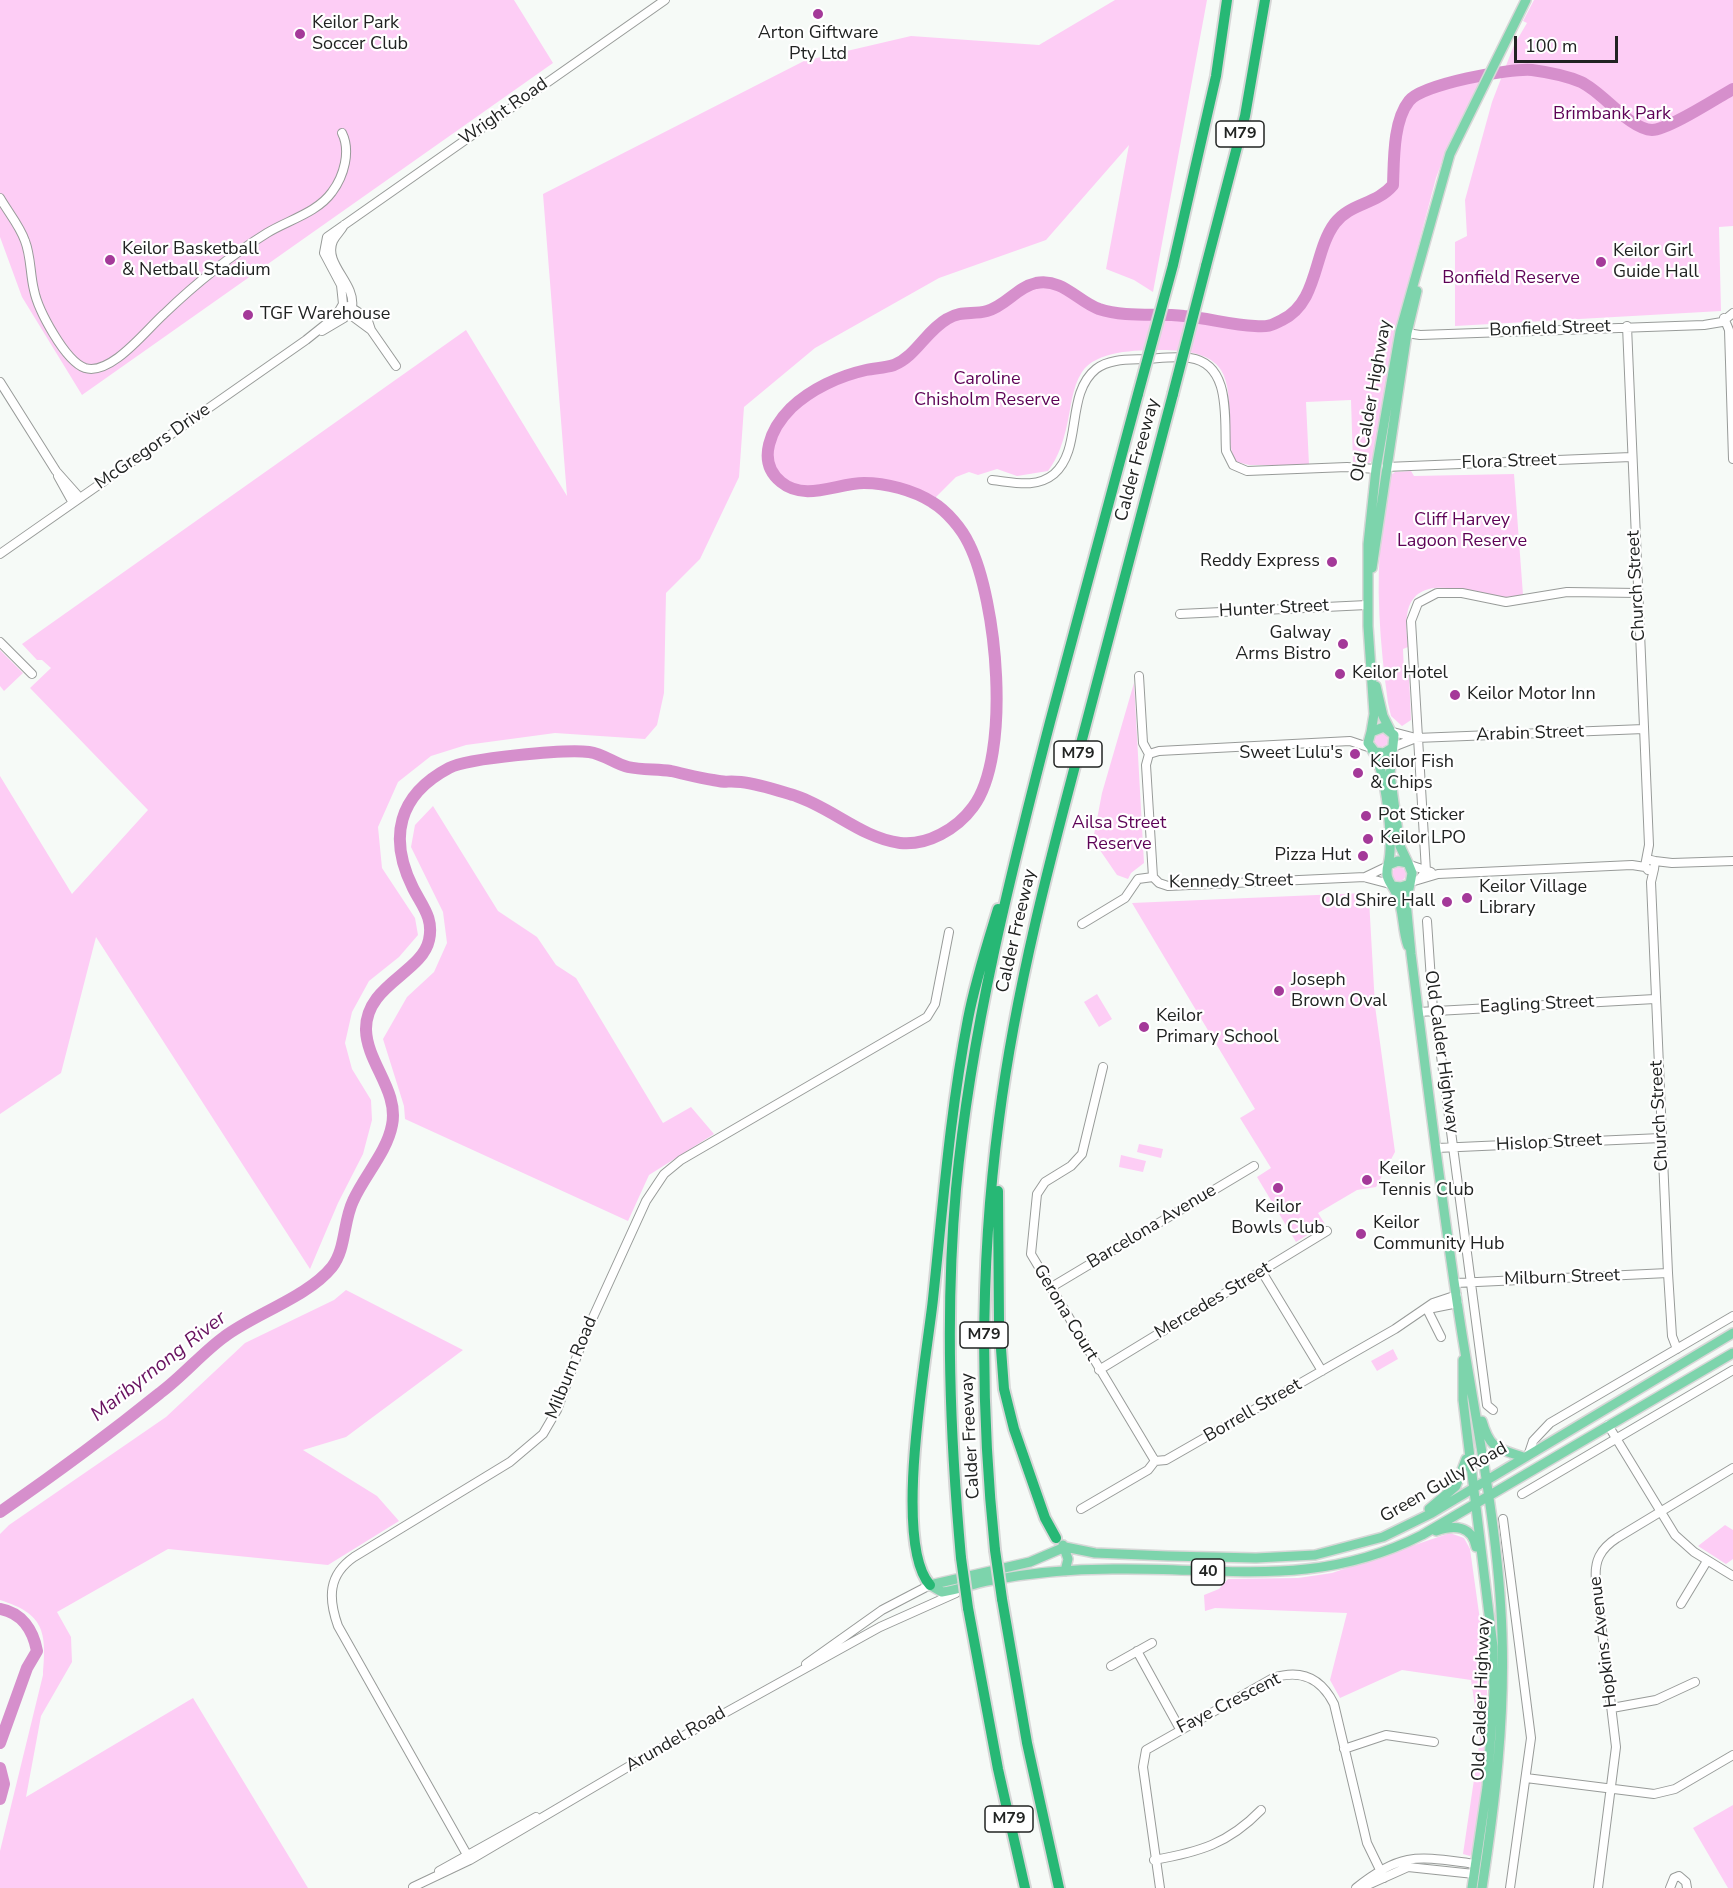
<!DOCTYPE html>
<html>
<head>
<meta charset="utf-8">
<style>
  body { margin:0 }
  #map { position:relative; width:1733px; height:1888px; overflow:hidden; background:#f6faf7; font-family:"Nunito Sans",sans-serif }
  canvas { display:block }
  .scale { position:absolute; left:1514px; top:36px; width:104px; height:27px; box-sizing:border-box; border:3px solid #212322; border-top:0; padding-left:8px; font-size:18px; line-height:21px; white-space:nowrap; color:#212322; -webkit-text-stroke:4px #fff; paint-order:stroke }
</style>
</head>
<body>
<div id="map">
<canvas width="1733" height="1888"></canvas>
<div class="scale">100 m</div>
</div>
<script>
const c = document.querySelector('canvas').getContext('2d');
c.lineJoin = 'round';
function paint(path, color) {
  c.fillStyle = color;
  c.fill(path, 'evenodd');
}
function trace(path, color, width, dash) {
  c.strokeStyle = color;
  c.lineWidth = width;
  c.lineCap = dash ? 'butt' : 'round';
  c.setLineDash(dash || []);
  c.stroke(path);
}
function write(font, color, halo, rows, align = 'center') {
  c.font = font + ' "Nunito Sans",sans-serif';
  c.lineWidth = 4.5;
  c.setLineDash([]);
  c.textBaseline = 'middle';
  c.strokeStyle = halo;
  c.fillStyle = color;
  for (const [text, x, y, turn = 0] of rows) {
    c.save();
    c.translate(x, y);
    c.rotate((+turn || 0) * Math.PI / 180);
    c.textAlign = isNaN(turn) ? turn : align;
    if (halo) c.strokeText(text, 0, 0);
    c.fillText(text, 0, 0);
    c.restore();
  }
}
const green = new Path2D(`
  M0,0H514L553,63L82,395L22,297L0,237Z
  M1115,0H1207L1153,292L1134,280L1106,269L1129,145L1046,240L939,278L815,348L744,407L739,477L700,559L666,593L664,693L657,725L645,739L555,733L466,745L431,756L398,782L378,827L382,868L415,918L418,935L399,957L369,981L352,1012L345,1043L352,1069L371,1100L372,1120L363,1154L338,1203L310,1269L96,937L61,1073L0,1114V776L72,894L148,810L30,688L51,668L42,660H37L22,644L466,330L567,496L543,194L804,61L911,36L1039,45Z
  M1534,0H1733V226L1719,227L1721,311L1455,326V242L1467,236L1465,200L1492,102L1514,45L1527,23L1523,21Z
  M1483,76L1449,143L1436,178L1394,338L1373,460L1369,463H1353L1351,400L1306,402L1309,465H1249L1237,462C1222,444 1237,396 1221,370C1210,353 1186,351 1167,350C1143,350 1097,349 1082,372C1072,387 1071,408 1067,425C1063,442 1059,456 1048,471L1017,476L997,469L978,475L969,472L956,477L932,501C909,492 887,483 862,483C830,483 775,511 769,457C767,438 774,424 788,410C809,391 832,379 860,371C870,368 883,370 893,365C916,355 926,330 948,318C965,308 969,314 985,312C1009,308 1019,279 1050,283C1072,285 1084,306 1109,312C1129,317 1152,314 1172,315C1195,316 1218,320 1240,324C1251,326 1262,328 1273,325C1316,311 1312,261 1331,228C1345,204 1378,208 1393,185C1398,108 1398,86 1483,76Z
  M1411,471L1414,476L1514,474L1523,595C1513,596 1505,598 1495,597C1471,595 1419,571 1408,610C1405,622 1407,635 1408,647L1403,649L1404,674L1409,675L1411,720L1402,726L1391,716L1388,703C1380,644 1375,585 1382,525C1384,508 1388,492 1391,475L1395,472Z
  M0,650L23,673L4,691L0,686Z
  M1134,683L1144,863L1131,873L1128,879L1117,875L1093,840L1102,793Z
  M1374 740a7 7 0 1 1 14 0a7 7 0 1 1-14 0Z
  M433,806L498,911L537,937L556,965L576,978L663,1123L691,1107L714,1134L649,1175L628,1221L405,1119L404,1106L383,1039L407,997L434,972L447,943L443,912L411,847L415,825Z
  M1392 874a7 7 0 1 1 14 0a7 7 0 1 1-14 0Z
  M1363,893L1369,899L1375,1006L1395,1152L1376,1187L1357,1190L1318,1213L1325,1224L1296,1242L1257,1177L1271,1168L1240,1118L1255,1109L1132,903Z
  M1097,994L1112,1019L1099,1027L1084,1002Z
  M1139,1144L1163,1149L1161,1158L1137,1152Z
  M1121,1155L1146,1161L1143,1172L1119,1167Z
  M346,1290L463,1350L346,1437L303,1450L377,1496L399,1521L328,1565L168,1549L57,1612L71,1637L72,1662L41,1716L26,1797L193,1698L308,1888H0V1851L43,1675C47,1631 44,1614 0,1600V1534L9,1525L166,1417L245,1343L334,1300Z
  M1393,1349L1398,1359L1377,1371L1371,1361Z
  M1725,1525L1733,1530V1559L1726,1564L1698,1546Z
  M1450,1533L1464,1538L1470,1549L1487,1670V1723L1476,1846L1470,1856L1463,1854L1480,1739L1471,1680L1402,1670L1340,1698L1330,1680L1347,1613L1215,1608L1205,1611L1204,1595L1219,1589L1228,1579L1298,1578L1332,1573Z
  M1733,1805V1888H1728L1693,1828Z`);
const river = new Path2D(`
  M0,1512C55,1474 108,1435 160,1393C183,1376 202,1353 224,1337C254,1314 308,1297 332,1267C346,1249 343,1222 353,1201C364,1176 387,1152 392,1125C399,1091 367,1063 366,1030C365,985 422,973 429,940C434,918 422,906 413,888C388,838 398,795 449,768C468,758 566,749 589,752C604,754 615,764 628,767C642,770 657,769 671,771C685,774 699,778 713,780C734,784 720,780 741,782C759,784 779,791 796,796C832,808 862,838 900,843C927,846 957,829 973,807C1012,755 997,600 969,544C962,529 947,511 932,502C913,490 886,483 864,483C837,483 805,502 781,482C755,461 772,427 791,408C811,389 839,376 866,370C875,368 885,368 894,365C916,356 926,331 947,319C961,310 972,315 987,311C1006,306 1017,287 1036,283C1063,278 1077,301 1099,309C1126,318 1157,313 1184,316C1208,318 1231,325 1255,326C1267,327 1271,326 1282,320C1319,302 1313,252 1335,223C1350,203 1376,205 1393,185C1394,160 1393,121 1409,101C1422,84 1510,68 1532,70C1547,72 1567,76 1581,82C1603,92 1629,129 1652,130C1668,130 1717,98 1733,89
  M0,1609C22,1613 33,1630 37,1651L27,1668L0,1743
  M0,1768L4,1784L0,1799`);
const minor = new Path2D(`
  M0,198C8,212 20,226 25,241C31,256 30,274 34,290C38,310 65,361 85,368C111,376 146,330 164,314C195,284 230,256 267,233C288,220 317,213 332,192C344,176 351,151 342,133
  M349,306L367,318L371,330
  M1724,318L1729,330L1733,459
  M1627,326L1649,845L1645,866L1648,870L1654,869L1655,861L1647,859
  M322,331L344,318L352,307C356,283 323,264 333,241C336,235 341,231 344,225
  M1407,333L1420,335L1704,325L1722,322L1733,313
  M396,366L371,330L352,316L343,304L341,285L324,253L327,237L665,0
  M0,382L56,471L80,498
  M1386,467L1631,457
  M58,476L73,503
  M992,480C1013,482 1036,489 1054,474C1083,449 1065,394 1096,369C1110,358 1131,360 1148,359C1162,358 1176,356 1190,358C1232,364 1224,420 1226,451L1233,465L1247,471L1347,467L1376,469
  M0,554L306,340L336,316L343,304
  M1180,614L1367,605
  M0,642L32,674
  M1139,676L1143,743L1149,754
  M1393,732L1416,738L1644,729
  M1393,747L1416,738
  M1149,754L1159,751L1350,741L1371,748
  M1149,754L1146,765L1153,877
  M1655,861L1672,863L1733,861
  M1410,865L1431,872
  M1654,869L1651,882L1668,1273L1672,1336L1677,1349
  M1421,877L1426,871L1411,621L1418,603L1437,593H1462L1506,602L1567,592L1638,593
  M1367,878L1390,884
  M1411,882L1438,874L1632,865L1645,867
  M1427,921L1433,1010
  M1082,924L1125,898L1138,879L1153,877L1159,883L1168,886L1365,877L1388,866
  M1435,1010L1487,1405L1493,1410
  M1418,1012L1655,999
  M1103,1067L1082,1154L1071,1166L1045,1182L1037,1194L1031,1254L1155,1461
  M1437,1148L1661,1138
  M1262,1272L1322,1371
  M1456,1283L1668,1273
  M1050,1288L1254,1166
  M1427,1309L1441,1337
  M1428,1309L1458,1303
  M1099,1370L1327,1231
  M1608,1425L1675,1535L1694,1552L1733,1576
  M1529,1453L1533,1441L1550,1423L1733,1316
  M1155,1461L1166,1460L1395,1329L1433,1303L1457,1295
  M1522,1494L1733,1370
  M1081,1509L1148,1470L1155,1461
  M1503,1519L1531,1738L1510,1888
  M1681,1604L1707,1561
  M1137,1651L1180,1729
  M806,1664L882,1610L930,1585
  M1111,1666L1152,1643
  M1612,1708L1656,1700L1695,1682
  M1344,1749L1386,1735L1434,1742
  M1526,1778L1654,1794L1675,1789L1733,1755
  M470,1860L338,1626C328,1598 328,1575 354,1557L510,1462L543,1434L557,1410L584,1337L646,1201L664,1174L681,1160L927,1017L935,1004L949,932
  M1154,1860C1199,1852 1228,1844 1261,1810
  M439,1871L536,1817
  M413,1887L470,1860L638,1761L880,1627L956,1593
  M1160,1888L1143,1767L1146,1750L1273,1678C1301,1669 1321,1678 1334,1704L1367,1843L1384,1878
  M1356,1888C1403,1850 1420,1857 1476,1864
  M1361,1888L1408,1867L1474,1874
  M1598,1888L1616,1747L1596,1581C1594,1561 1600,1549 1617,1538L1733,1468
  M1670,1888L1674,1878L1679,1876L1686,1882L1687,1888`);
const major = new Path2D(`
  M1372,568L1407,333L1417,291
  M1376,686L1383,716L1390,730
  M1371,732L1374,714L1368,626V544L1376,469L1400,332L1450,154L1526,0
  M1392,748L1384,753L1375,752L1368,743L1371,732L1384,727L1394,735L1390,774L1400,846L1408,863
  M1372,750C1386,770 1394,842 1388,865
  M1410,884L1406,902L1411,954C1427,1080 1442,1208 1462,1334C1478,1433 1499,1533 1502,1634C1505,1719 1495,1803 1482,1888
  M1392,886L1401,887L1410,884L1412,873L1408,863L1398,861L1388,865C1384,880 1392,883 1397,895C1404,911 1402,930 1408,946
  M1463,1360V1400L1493,1647L1494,1692L1487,1787L1472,1888
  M1482,1421C1490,1449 1497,1448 1523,1457
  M1429,1509L1456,1486L1466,1459
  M1436,1531C1454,1525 1472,1525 1476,1547
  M1063,1545L1068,1559L1065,1571
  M930,1585L1030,1562L1065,1547L1095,1553L1168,1556L1256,1558L1315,1555L1383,1537L1432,1513L1733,1333
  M930,1585L942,1592C957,1590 972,1584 987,1581C1028,1573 1071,1569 1113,1569C1225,1567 1316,1589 1422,1535L1733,1353`);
const highway = new Path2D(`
  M1173,265L1216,76L1227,0
  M1206,266L1245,116L1265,0
  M998,1191L999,1322L1004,1389L1014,1429L1045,1518L1056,1538
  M995,1550C980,1407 980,1262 999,1119C1016,988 1050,859 1084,732C1114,619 1143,506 1173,394
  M961,1558C950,1435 945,1312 956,1189C971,1030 1010,876 1050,722C1079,613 1109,503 1138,394
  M930,1585C892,1543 927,1356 933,1299C943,1205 950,1112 968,1019C975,982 987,945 998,909
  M1002,1599L1027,1743L1059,1888
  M968,1608L998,1769L1025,1888`);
const highwayBridge = new Path2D(`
  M1138,394L1173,265
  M1173,394L1206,266
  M995,1550L1002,1599
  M961,1558L968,1608`);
const markers = [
  [818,14,6,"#a43999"],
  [300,34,6,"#a43999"],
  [110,260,6,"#a43999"],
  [1601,262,6,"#a43999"],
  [248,315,6,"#a43999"],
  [1332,562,6,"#a43999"],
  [1343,644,6,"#a43999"],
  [1340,674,6,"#a43999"],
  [1455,695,6,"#a43999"],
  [1355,754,6,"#a43999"],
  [1358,773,6,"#a43999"],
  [1366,816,6,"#a43999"],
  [1368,839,6,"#a43999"],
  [1363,856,6,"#a43999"],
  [1467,898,6,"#a43999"],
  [1447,902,6,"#a43999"],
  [1279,991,6,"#a43999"],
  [1144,1027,6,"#a43999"],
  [1367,1180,6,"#a43999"],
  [1278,1188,6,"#a43999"],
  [1361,1234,6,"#a43999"]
];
const shields = [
  [1240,134,48],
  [1078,754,48],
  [984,1335,48],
  [1208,1572,33],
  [1009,1819,48]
];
const shieldNames = [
  ["M79",1240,134],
  ["M79",1078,754],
  ["M79",984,1335],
  ["40",1208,1572],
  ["M79",1009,1819]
];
const poiNames = [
  ["Keilor Park",312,24],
  ["Soccer Club",312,45],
  ["Arton Giftware",818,34,"center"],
  ["Pty Ltd",818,55,"center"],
  ["Keilor Basketball",122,250],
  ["& Netball Stadium",122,271],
  ["Keilor Girl",1613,252],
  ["Guide Hall",1613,273],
  ["TGF Warehouse",260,315],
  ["Reddy Express",1320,562,"right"],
  ["Galway",1331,634,"right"],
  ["Arms Bistro",1331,655,"right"],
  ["Keilor Hotel",1352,674],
  ["Keilor Motor Inn",1467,695],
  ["Sweet Lulu's",1343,754,"right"],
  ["Keilor Fish",1370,763],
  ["& Chips",1370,784],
  ["Pot Sticker",1378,816],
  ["Keilor LPO",1380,839],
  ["Pizza Hut",1351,856,"right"],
  ["Keilor Village",1479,888],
  ["Library",1479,909],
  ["Old Shire Hall",1435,902,"right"],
  ["Joseph",1291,981],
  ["Brown Oval",1291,1002],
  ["Keilor",1156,1017],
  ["Primary School",1156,1038],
  ["Keilor",1379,1170],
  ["Tennis Club",1379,1191],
  ["Keilor",1278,1208,"center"],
  ["Bowls Club",1278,1229,"center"],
  ["Keilor",1373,1224],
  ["Community Hub",1373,1245]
];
const streetNames = [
  ["Wright Road",504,112,-35],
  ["Bonfield Street",1550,329,-2],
  ["Old Calder Highway",1372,401,-80],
  ["McGregors Drive",153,447,-35],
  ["Calder Freeway",1138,460,-75],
  ["Flora Street",1509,462,-2],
  ["Church Street",1637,586,-93],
  ["Hunter Street",1274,609,-3],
  ["Arabin Street",1530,734,-2],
  ["Kennedy Street",1231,882,-1],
  ["Calder Freeway",1017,931,-77],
  ["Eagling Street",1537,1005,-3],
  ["Old Calder Highway",1441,1052,82],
  ["Church Street",1660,1116,-93],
  ["Hislop Street",1549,1143,-3],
  ["Barcelona Avenue",1152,1227,-31],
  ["Milburn Street",1562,1278,-2],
  ["Mercedes Street",1213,1301,-31],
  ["Gerona Court",1065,1313,59],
  ["Milburn Road",572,1368,-68],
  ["Borrell Street",1253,1411,-30],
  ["Calder Freeway",971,1436,-93],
  ["Green Gully Road",1444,1483,-30],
  ["Hopkins Avenue",1604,1642,-97],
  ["Old Calder Highway",1482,1699,-88],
  ["Faye Crescent",1229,1704,-27],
  ["Arundel Road",676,1740,-30]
];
const parkNames = [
  ["Brimbank Park",1612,115],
  ["Bonfield Reserve",1511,279],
  ["Caroline",987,380],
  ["Chisholm Reserve",987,401],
  ["Cliff Harvey",1462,521],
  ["Lagoon Reserve",1462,542],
  ["Ailsa Street",1119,824],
  ["Reserve",1119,845]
];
const waterNames = [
  ["Maribyrnong River",159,1367,-38]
];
paint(green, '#fdcdf5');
trace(river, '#d68fcc', 12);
trace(minor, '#989b99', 10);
trace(major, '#d7d7d7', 12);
trace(highway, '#d7d7d7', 14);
trace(minor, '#fff', 8);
trace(major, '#7dd4ac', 9);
trace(highway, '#27b875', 10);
trace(highwayBridge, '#d7d7d7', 14, []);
trace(highwayBridge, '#27b875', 10);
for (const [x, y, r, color] of markers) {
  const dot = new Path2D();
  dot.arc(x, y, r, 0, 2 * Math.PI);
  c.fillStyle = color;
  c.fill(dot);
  trace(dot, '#fff', 2);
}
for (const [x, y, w] of shields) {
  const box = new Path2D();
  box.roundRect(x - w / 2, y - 13, w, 26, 4.5);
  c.fillStyle = '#fff';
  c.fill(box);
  trace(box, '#212322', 1.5);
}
write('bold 16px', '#212322', null, shieldNames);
write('18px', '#212322', '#fff', poiNames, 'left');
write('18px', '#212322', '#fff', streetNames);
write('18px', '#5d0256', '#fff', parkNames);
write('italic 20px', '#681260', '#fff', waterNames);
</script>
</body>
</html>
